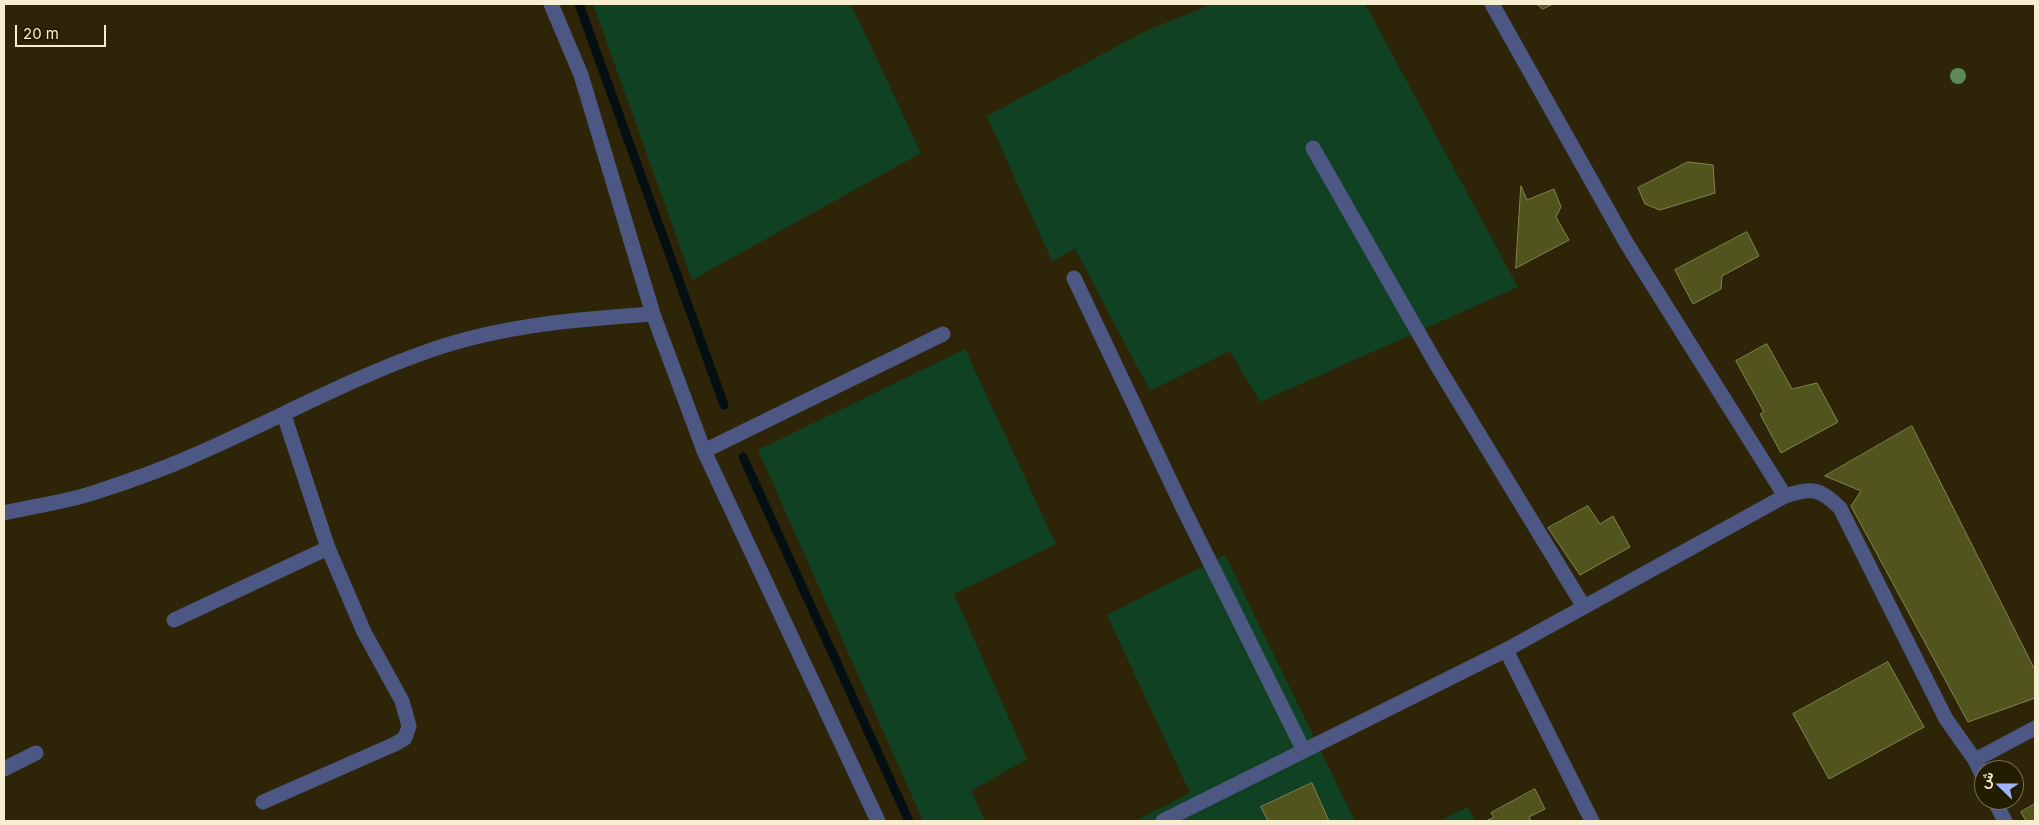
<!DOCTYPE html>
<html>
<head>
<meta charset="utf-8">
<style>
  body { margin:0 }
  #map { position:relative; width:2039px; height:825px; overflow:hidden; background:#2e2508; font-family:Inter,Vazirmatn,sans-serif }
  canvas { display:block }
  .frame { position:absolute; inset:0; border:5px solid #f7eed1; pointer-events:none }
  .north { position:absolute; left:1974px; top:760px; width:50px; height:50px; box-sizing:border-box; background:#241c00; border:1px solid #787054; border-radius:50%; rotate:292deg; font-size:14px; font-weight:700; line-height:20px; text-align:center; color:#f7eed1 }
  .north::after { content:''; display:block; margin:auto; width:18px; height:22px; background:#9fb3fd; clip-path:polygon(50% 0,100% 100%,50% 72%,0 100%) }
  .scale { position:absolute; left:15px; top:25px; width:91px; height:22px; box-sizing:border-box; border:2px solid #f7eed1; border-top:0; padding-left:6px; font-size:15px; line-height:18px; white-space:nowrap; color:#f7eed1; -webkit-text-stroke:4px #241c00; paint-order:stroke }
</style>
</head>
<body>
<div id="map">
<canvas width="2039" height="825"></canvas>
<div class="frame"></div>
<div class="north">ش</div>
<div class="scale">20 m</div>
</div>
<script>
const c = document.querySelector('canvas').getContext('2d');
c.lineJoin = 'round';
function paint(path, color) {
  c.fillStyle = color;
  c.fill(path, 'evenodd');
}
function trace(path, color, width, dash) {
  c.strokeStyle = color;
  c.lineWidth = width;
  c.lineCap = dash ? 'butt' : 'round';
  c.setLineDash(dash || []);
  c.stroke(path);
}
const green = new Path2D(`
  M593,4H851L921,153L692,280Z
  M1212,4H1365L1518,287L1260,402L1230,351L1150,391L1075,249L1052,261L987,116L1146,31Z
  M965,349L1056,544L954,594L1027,759L971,791L985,821H923L758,450Z
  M1225,555L1355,821H1135L1190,793L1107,615Z
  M1468,807L1475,821H1439Z`);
const stream = new Path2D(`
  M579,4L724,405
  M743,457L909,821`);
const building = new Path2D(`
  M1537,4H1553L1543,9Z
  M1688,162L1713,165L1715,193L1660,210L1645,204L1638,188Z
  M1521,186L1527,200L1554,189L1561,207L1556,217L1569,240L1516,268Z
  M1747,232L1759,256L1722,276L1721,289L1693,304L1675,270Z
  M1767,344L1792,389L1817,383L1838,422L1781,453L1760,414L1764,412L1736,361Z
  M1912,426L2035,670V698L1968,722L1851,506L1861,491L1825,476Z
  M1588,506L1600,524L1613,516L1630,547L1580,575L1548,528Z
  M1888,662L1924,727L1829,779L1793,714Z
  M1312,783L1329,821H1268L1261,807Z
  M1535,789L1545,809L1529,817L1531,821H1486L1494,817L1491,813Z
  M2035,804V821H2026L2021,812Z`);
const street = new Path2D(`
  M551,4L581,75L653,314L704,451L878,821
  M1492,4L1627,244L1785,496
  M1313,148L1438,367L1584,607
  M1074,278L1183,508L1304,751
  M704,451L943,334
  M4,513C34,506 67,502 96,492C127,482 158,471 188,458C270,423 349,378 434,349C505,325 579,319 653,314
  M174,620L328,548
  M1506,650L1592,821
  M1975,760L1984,779
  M4,769L36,753
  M1994,800L2005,821
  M263,802L395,744L405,738L409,726L402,701L364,632L328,548L284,415
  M1163,821L1506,650L1785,496C1811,487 1820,488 1840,508L1946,719L1975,760L2035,728`);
const trees = [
  [1958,76]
];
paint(green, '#104122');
trace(stream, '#030f12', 9);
paint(building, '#51541c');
trace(building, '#81864e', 1);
trace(street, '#4c5783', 15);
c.fillStyle = '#5b8a58';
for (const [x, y] of trees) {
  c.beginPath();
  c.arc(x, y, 8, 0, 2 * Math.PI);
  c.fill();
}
</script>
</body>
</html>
